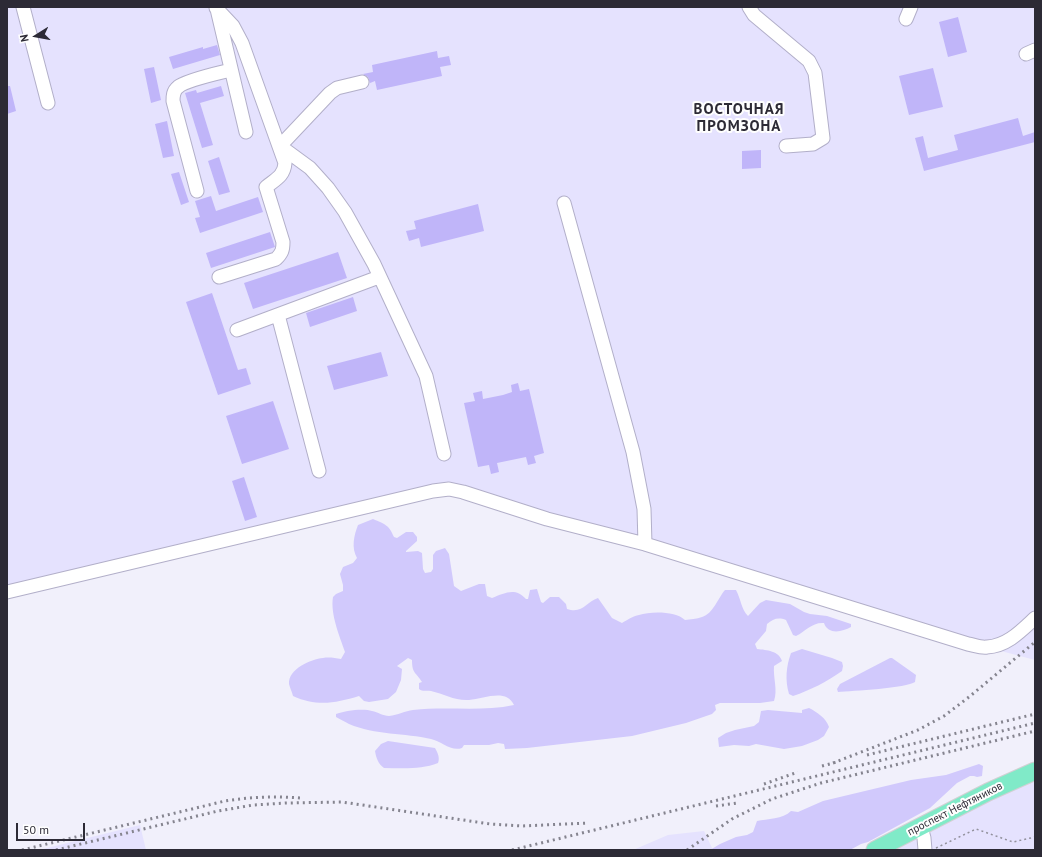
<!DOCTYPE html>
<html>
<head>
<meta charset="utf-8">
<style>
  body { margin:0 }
  #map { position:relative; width:1042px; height:857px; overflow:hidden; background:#f1f0fb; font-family:"PT Sans",sans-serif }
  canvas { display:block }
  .frame { position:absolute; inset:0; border:8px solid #2c2a35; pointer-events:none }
  .north { position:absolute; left:16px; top:16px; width:40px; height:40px; -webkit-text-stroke:3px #fefefe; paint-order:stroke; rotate:259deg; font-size:11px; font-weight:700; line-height:16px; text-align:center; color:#2c2a35 }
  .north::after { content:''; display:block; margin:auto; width:14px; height:18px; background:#2c2a35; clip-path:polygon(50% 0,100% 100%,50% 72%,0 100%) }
  .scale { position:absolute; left:16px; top:823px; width:69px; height:18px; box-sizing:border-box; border:2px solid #2c2a35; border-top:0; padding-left:5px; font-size:12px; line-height:14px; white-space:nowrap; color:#2c2a35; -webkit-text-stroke:3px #fefefe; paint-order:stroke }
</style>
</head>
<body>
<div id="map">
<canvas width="1042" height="857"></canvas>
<div class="frame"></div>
<div class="north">N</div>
<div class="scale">50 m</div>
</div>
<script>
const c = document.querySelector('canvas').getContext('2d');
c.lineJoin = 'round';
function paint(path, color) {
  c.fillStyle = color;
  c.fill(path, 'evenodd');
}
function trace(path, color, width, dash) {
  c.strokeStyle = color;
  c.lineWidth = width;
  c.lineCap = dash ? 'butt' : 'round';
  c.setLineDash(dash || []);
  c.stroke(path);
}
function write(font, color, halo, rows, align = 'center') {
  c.font = font + ' "PT Sans",sans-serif';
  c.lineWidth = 4;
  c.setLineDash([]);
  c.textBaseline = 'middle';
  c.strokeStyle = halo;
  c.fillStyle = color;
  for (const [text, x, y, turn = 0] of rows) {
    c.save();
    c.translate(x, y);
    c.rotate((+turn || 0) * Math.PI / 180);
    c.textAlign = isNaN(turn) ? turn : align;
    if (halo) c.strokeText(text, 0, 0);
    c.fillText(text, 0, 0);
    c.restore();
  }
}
const built = new Path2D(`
  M7,7H1035V660L986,647L449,489L7,592Z
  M1035,771V850H875Z
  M140,825L146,850H39Z
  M704,831L713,850H633L668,835Z`);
const green = new Path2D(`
  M373,519C385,524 389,525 394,537L397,538L406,532H413L417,537V541L406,551V552L418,551L422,553L423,569L425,573L431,572L433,569V555L436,551L445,548L449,554L454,586L461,591L479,584H485L487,596L492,598C505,593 515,587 526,599H528L530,590L537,589L541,602L543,603L550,597H559L566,604L567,609C583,614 586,602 598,598L612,618L622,623C627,620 633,616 639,615C651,611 676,611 685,620C690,619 697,619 702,617C713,614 718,598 725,590H736C741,599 741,609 748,616L760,603L766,600L790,604L804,612L810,614L827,616L851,624V627C842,632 828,635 824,623C812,622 806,631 796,636L793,635L786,620C778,617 773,619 767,624L766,631L755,644L757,649C767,650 779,651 782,661L774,666C773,678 778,690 774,701L760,703H720L715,705L716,710L712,714L686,723L632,736L527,748L505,749L504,744L498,743L489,745H464L462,748C451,752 441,741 431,739C405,733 375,735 349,724C345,722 340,719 336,717V714C344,711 363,708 372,711C378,712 383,716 389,716C398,715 405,711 413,710C446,706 481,712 514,705C506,688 484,699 469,700C455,701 444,694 431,691C426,690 423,692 419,689V683L422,682C416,672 412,674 412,660L408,658L397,666L402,669L401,680L396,692L388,699L369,702L364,701L359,696C336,703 317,707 293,696C292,692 290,688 289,684C288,669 311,659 323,658C329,657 335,658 341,659L345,652C340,637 330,614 333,597L336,594L343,591V585L340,574L343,567L353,563L357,558C351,548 354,535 358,525Z
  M802,649L832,658L842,662L843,666L842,671C826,682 811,690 793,696L789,694C785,680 786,667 791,653Z
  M890,658H892L916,675L915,682C907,688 852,691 838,692L837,689L840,684Z
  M809,708C817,712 826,718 829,727L824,736L818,740L802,746L784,749L756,744L749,746L734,745L719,747L718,738L726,733L735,730L754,726L759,722L761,711L768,710L802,713V710Z
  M388,741L435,748C438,753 440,758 438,763C421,770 401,768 384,768C378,764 376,757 375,751L381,744Z
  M979,764L983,766L982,776L977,777L974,776H970L957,783L930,808L868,842L861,844L850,850H710L720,844L736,837L747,835L753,832L757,821C767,819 783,819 791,811L798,812L823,801L911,780L946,775Z`);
const building = new Path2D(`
  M958,17L967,52L948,57L939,22Z
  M217,45L220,55L173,69L169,57L203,47V49Z
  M437,51L438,58L449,56L451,65L440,67L442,76L377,90L375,81L370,83L368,77L363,74L373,72L372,65Z
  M154,67L161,100L151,103L144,69Z
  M933,68L943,107L909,115L899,76Z
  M7,86H10L16,111L7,114Z
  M221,86L224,96L200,103L213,145L202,148L185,93L196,90L197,93Z
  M1018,118L1023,136L1035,132V142L924,171L915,138L923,136L928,158L958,150L954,135Z
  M167,121L174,156L163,158L155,124Z
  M761,150V168L742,169V151Z
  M219,157L230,192L219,195L208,161Z
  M179,172L189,202L181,205L171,174Z
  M211,196L216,211L258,197L263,212L200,233L195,218L200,217L195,201Z
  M478,204L484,231L421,247L419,238L409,241L406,231L416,229L414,221Z
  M270,232L275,247L211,268L206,253Z
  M338,252L347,278L253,309L244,283Z
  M212,293L238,370L246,368L251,384L218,395L186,302Z
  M353,297L357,311L310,327L306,313Z
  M381,352L388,376L334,390L327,366Z
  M518,383L520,391L529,389L544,453L534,456L536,463L528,465L526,457L497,463L499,472L491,474L489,465L478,467L464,403L475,401L473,393L482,391L483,399L503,395L512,392L511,385Z
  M273,401L289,449L242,464L226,416Z
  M244,477L257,517L245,521L232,481Z`);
const path = new Path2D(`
  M936,848L976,829L1013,842L1035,837`);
const minor = new Path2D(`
  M23,7L48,103
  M749,7L754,15L809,61L815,73L823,138L813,144L786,146
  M216,8L233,26L242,43L285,163C284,176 276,179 266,187L283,242C283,250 282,253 276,259L219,277
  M217,9L246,132
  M906,19L911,7
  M1026,54L1035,50
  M362,82L337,88L330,93L280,146L310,168L328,188L345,212L374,264L426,376L444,454
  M197,191L173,101C173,96 173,91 178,87C186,80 219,73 231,70
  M564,203L633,452L644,509L645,544
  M278,315L319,471
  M237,330L379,277
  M7,592L433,491L449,489L463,492L547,519L645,544L968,644C974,645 981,648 987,647C1007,646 1021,631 1035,618
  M921,827L924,838L925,850`);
const major = new Path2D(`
  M875,850L988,792L1035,771`);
const rail = new Path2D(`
  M867,755L1035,714
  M833,763L918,730L944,716L969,697L1035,642
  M822,766L837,762
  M764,784L798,772
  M716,806L737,803
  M22,850L225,801C250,797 275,796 300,798
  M56,850L218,811L253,805L286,803L342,802L490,824L522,826L588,823
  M512,850L1035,723
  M687,850L732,819L772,799L821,783L1035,731`);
const streetNames = [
  ["проспект Нефтяников",955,809,-27]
];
const districtNames = [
  ["ВОСТОЧНАЯ",739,110],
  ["ПРОМЗОНА",739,127]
];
paint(built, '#e5e2fe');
paint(green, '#d1c9fc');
paint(building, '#c0b5f9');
trace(minor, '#b2afc9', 15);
trace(major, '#d1d0d3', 19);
trace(path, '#92919c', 1.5, [2, 3]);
trace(minor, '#fff', 13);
trace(major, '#80eac8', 17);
trace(rail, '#85848f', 3, [2, 4]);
write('11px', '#2c2a35', '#fefefe', streetNames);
c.letterSpacing = '1px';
write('bold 15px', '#2c2a35', '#fefefe', districtNames);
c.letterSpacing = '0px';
</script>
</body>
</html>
